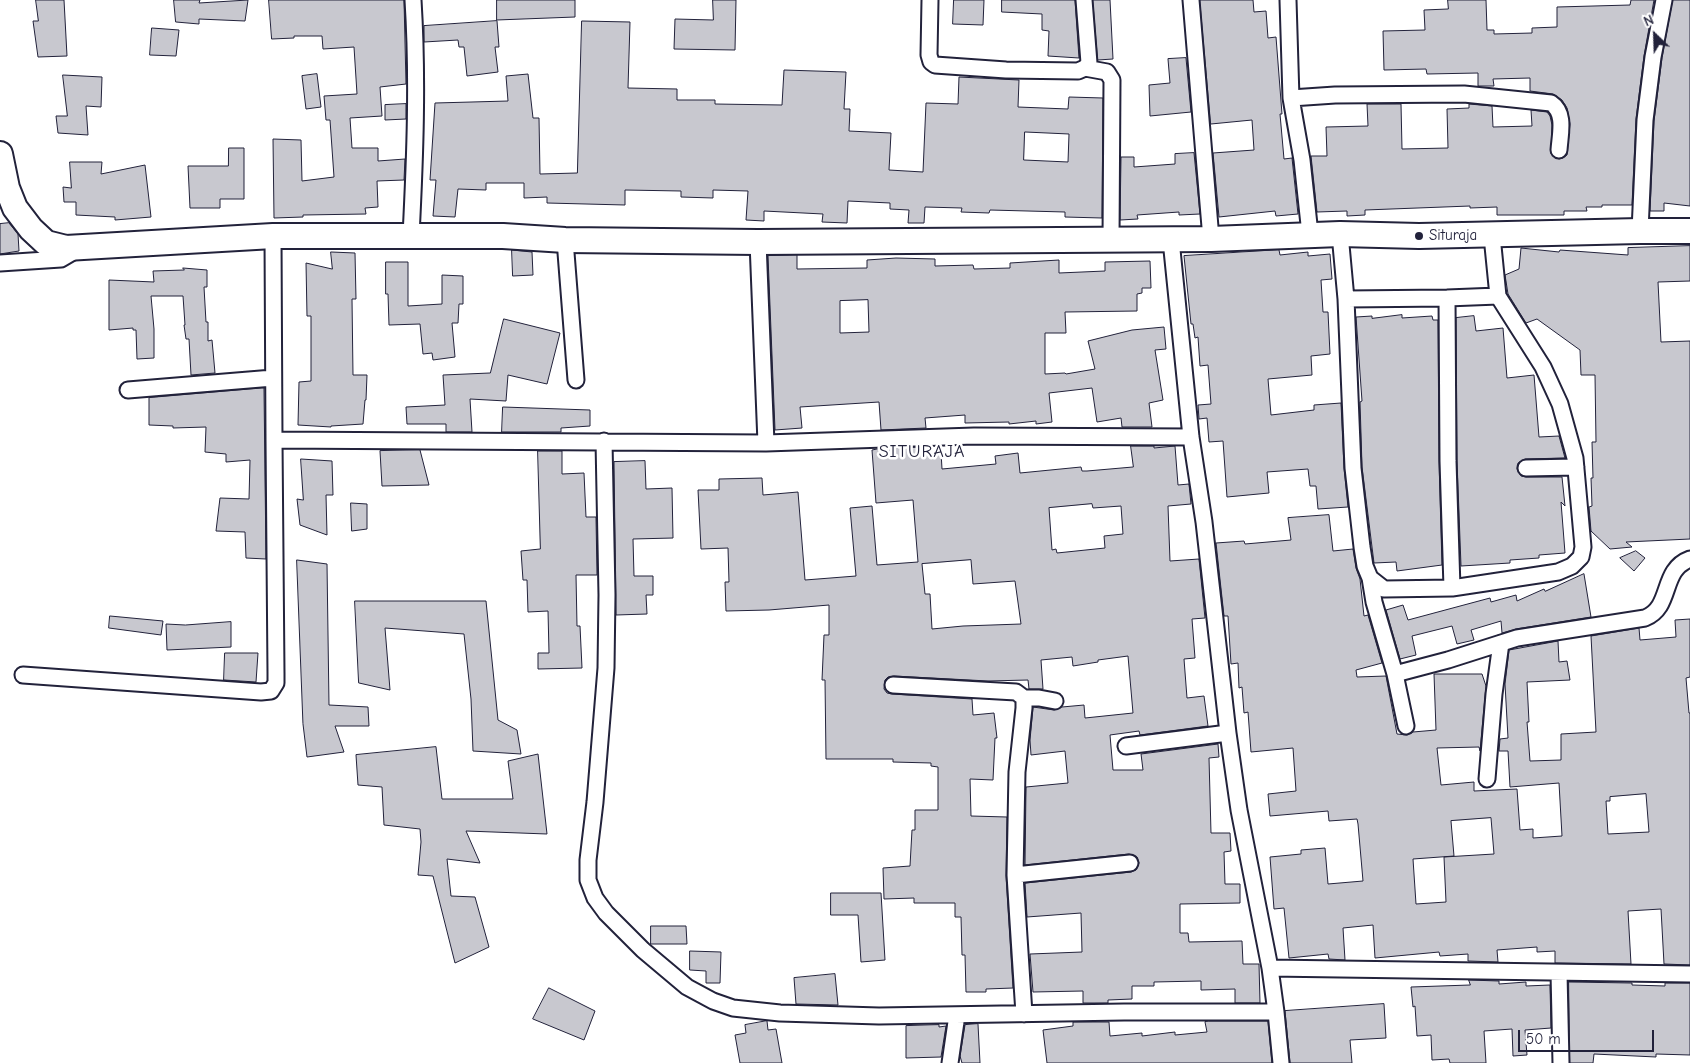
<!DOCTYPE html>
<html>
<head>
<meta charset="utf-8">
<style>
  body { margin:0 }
  #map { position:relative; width:1690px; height:1063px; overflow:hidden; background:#fff; font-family:"Comic Neue",sans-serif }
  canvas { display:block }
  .north { position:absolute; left:1630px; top:10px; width:50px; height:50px; -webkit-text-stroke:4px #fff; paint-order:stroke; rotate:336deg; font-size:14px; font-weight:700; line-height:20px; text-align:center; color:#22223b }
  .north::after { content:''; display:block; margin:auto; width:18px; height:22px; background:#22223b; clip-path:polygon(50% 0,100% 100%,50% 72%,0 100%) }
  .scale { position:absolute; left:1518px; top:1030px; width:136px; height:22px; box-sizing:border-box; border:2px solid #22223b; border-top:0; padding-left:6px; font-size:15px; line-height:18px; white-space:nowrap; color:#22223b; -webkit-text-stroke:4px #fff; paint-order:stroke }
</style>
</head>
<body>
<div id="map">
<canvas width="1690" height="1063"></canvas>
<div class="north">N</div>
<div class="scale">50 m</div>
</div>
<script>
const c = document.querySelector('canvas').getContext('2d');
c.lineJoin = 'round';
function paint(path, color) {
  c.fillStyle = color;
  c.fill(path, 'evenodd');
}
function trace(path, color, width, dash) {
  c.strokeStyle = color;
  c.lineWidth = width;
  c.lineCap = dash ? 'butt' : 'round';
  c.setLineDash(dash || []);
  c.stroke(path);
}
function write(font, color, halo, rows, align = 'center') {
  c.font = font + ' "Comic Neue",sans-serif';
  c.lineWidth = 5;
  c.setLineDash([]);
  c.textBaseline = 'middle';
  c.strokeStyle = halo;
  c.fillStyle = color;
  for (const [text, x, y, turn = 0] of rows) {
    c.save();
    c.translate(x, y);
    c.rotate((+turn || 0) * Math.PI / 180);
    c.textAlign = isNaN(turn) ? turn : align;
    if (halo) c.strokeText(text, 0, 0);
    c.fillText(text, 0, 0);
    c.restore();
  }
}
const building = new Path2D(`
  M36,0H64L67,56L38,57L33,21H38Z
  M174,0H200L199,3L248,0L245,21L199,19V24L176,22Z
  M269,0H404L406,84L380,87L382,116L350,118L352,148H378V161L405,159L404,180L377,181L378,207L365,208L366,214L303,215V217L274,218L273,139L301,140L302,181L334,177L330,120H326L324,96L357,94L354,47L323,49L322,36H294V38L272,39Z
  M497,0H575V17L497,20Z
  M713,0H736L735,50L674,49L675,19L713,20Z
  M954,0H984L983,25L953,24Z
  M1002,0H1075L1079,58L1048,56L1049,31L1042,30V14L1002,12Z
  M1093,0H1110L1113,59L1098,60Z
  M1200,0H1253L1254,12L1266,11L1268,38L1276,37L1282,114H1280L1284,159L1292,158L1298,214L1276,216L1275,211L1219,217L1213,153L1254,150L1252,120L1211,124Z
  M1448,0H1486L1487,30H1494V34L1532,33V28L1557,27V7L1630,5L1631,0H1654L1644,56L1636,119L1632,205H1602V207H1586L1587,211H1564V215H1497V207L1470,208V206L1365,210V215L1347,216V211L1317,212L1311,156H1327L1326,127L1368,126L1367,104H1401L1402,149L1448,148L1447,109L1469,108V104L1492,106L1493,127L1532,126L1531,110L1547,112L1550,116L1552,125L1551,154L1559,159L1563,158L1567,155L1570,124L1567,108L1562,100L1553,94L1530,91V78L1493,79L1494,86H1478V73L1427,74L1426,69L1384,70L1383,31L1425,30L1424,10L1448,9Z
  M1673,0H1690V206L1664,203V211H1650L1654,121L1662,58Z
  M497,21L499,47H495L498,72L467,76L464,47H459L458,40L424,42V26Z
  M582,21L630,22L628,88L677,89V100H715V104L782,105L784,70L846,72L844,109H850L849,131L891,133L889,170L923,172L926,103L958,104L959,77L1019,80L1018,107L1068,109L1069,97L1103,98L1102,218L1065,217V212L990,210L989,213L961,212L962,208L925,207L924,223H908L909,210L890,209V203L848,201L847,223L822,222L823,214L764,211V221L746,220L748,191L713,190V198L681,197V191L625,190V205L547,203V197L524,198V183H486V190L458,189L455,217L433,216L436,180H430L435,103L508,101L506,76L528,74L533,118H539L540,174L577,173ZM1025,132L1069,134L1068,162L1024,160Z
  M152,28L179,30L176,56L150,55Z
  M1186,58L1191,112L1150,116L1149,85L1170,83L1168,59Z
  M317,74L321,107L306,109L302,76Z
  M63,75L102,77L101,107L86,106L88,135L58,133L56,116H67Z
  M406,104V119L385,120V105Z
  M229,148H244V199H220V208H190L188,166H228Z
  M1194,153L1200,214L1179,215V212L1137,215L1138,219L1120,220L1121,157H1134V167L1175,164V154Z
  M70,162H102L101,174L145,165L151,217L115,220V217L76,215V202H64L63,187L71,188Z
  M9,223L18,234L19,251L0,254V224Z
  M1690,246V281L1658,282L1661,342L1690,341V539L1626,542L1632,547L1610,549L1591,531L1589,507L1592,506L1591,478H1593L1592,442H1596L1595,375H1581L1580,350L1537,319L1526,323L1508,294L1505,275L1519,269L1521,248L1559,252L1560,250L1628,255V248Z
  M512,250L532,252L533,275L513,276Z
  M1279,250L1280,255L1308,252V256L1330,254L1332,279L1321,280L1323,312H1328L1330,354L1311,356L1312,375L1268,379L1271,415L1314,410V405L1341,403L1344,468L1348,507L1318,509L1316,486H1310L1308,469L1267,472L1269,493L1227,497L1223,441L1209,442L1207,418L1199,419L1198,405L1211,404L1208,365L1200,366L1198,337L1195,338L1193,324H1191L1184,256Z
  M331,252L355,253L356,299H352L353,375H367L366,400H365L363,424L331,426V427L298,425L299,382L311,381V316H307L306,263L332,269Z
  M797,255V269L867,268V260L896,258L935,259V266L973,265L974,269L1010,268V263L1059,260V273L1105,271V262L1150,261L1151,288H1142V293L1137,294V311L1065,312L1066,333H1045V374L1065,373L1066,374L1095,369L1088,341L1132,330L1164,327L1166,349L1155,350L1163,400L1149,403L1152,427H1122L1121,418L1097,422L1092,388L1049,393L1052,422L1036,424V421L1009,424V422L965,423V415L925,418L926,428L881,430L879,402L800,407L802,428L775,430L768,256ZM868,300L869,332L840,333V301Z
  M386,262H408V306L442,304V275L463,276V304H459L458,323H452L455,357L433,360L432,353L423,354L420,324L389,325L388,294H386Z
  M183,268L207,270V287H204L206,322H208V341L212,340L215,373L191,375L189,339H186L184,325H185L183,296H151L154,329V358L137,359L136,330H133V328L109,330V280L154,282L153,271L184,270Z
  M1402,315V318L1432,316L1433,320H1438L1439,461L1442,565L1397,571L1396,562L1374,563L1362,467L1360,402L1362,401L1356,317L1372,316V318Z
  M1474,316L1476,331L1503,328L1507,378L1534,375L1539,437L1559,436L1565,458L1525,459L1518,463L1517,469L1521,476L1526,477H1562L1565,506L1561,502L1565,553L1539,555V558L1510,560V563L1461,566L1457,461L1456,318Z
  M504,319L560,333L547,384L508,375L506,401L470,399L472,432H446V424H407L406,407L445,405L443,375L490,373Z
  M264,388L266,559L246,558L245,532L216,531L220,498L249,499L250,460L226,462V454L205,452L206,427L173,428V426L149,425V398Z
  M503,407L590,410V426L561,428V432H502Z
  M1131,446H1154V448L1175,446L1178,485L1189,484L1191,504L1168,506L1170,561L1199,559L1205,618L1192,619L1195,658L1184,659L1187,698L1204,696L1208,726L1140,735L1139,731L1110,735L1113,770H1143L1141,754L1218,744L1219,757L1209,758L1211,833H1230L1231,851L1224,852L1225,884H1240V903L1180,904V933H1188L1189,942L1242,941L1243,964H1259L1260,1003H1235V989L1201,990V981L1154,982V986H1132V999L1108,1000V1003H1083V991L1033,992L1030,954L1082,952L1081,913L1027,917L1025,883L1131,872L1136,870L1139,863L1137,857L1129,854L1025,865L1026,787L1068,783L1065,751L1031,755L1030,740L1033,707L1054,710L1062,707L1084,705L1085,718L1133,713L1128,656L1098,660V662L1073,666L1072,657L1041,660L1043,689H1029L1028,680L988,681L894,676L888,677L885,680L884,689L887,693L892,694L972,699L973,715L994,713L997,738H995L993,780L970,779L971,816L1007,817L1006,876L1013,988L986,989V992H966L965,955H962L961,917H955V903H914V898L884,899L883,868L910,866L912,830H915V810H938V767L931,766V763L893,762V759H826L825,680H822L824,635H829V605L769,610L726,611L725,582H729L728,548L701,549L698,490H719V479L762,478L763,495L798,492L805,580L856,576L850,508L872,506L877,565L918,562L913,500L876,503L872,450L882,448L927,447V453L941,452L942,469L996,464L995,456L1018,453L1020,473L1081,467L1082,471H1087L1133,467ZM1092,504L1093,508L1121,506L1123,534L1104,536L1105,548L1057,553L1056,549L1052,550L1049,508ZM971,560L973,584L1015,581L1021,624L963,626L932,629L930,594H925L922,564Z
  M420,450L429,485L382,486L380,451Z
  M538,451H562V474L584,473L586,517H596L597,575H576L577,626H580L582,668L538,669V653H549L548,611L528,612L527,580H523L521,551L540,549Z
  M301,459L332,461L333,495H326L327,535L300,525L297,499L303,500Z
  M645,461L646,489L672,488L673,538L633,539L634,576H653V595H646L647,614L616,615L614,462Z
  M351,503L367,504V529L352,531Z
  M1329,515L1333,551L1353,549L1356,568L1360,579L1364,616L1368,615L1382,663L1356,670L1357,677L1386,676L1397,734L1407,735L1413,732L1436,730L1434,674H1482L1486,686L1480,751L1479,747L1437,748L1441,785L1474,782V791L1517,789L1520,830L1533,829V838L1562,836L1559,783L1510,787L1508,751H1499L1500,739L1508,738L1505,684L1509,650L1558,641L1559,662L1567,661L1570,680L1527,682L1529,722H1527L1530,761L1561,760V734L1596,732L1591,636L1639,628L1640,640L1676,637L1675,620L1690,619V677L1686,678L1689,713H1690V965L1664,964L1661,909L1628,911L1631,964L1555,963V951L1537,952V947L1497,950L1498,962L1468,961V954L1440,956L1439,952L1375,958L1373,925L1343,928L1345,960L1329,959L1328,954L1289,958L1284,908L1274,909L1270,857L1301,854V850L1325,848L1328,884L1363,881L1358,824L1357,819L1329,821L1328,811L1270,816L1268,794L1296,791L1293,748L1251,752L1248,712L1244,713L1242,687L1239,688L1238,663L1231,664L1228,616H1224L1216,543L1244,541L1245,544L1291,540L1288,518ZM1646,794L1649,832L1608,834L1606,801H1610V797ZM1491,818L1494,854L1444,857L1446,902L1416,904L1413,859L1454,856L1451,821Z
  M1636,551L1645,558L1634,571L1620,558Z
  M297,560L327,564L329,705L368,707L369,726H335L344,752L307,757L303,724Z
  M1584,574L1591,617L1516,629L1502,633L1501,621L1471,630L1474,640L1457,644L1452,626L1412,636L1416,655L1400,659L1386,610L1403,605L1408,620L1490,598L1491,602L1516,595L1517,601L1544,589L1545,591Z
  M355,601H486L498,720L517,730L521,754L473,751L471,699L464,634L385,628L390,690L359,683Z
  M110,616L163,621L161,635L109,628Z
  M231,622V647L167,650L166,624L185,625Z
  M225,653H258L256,682L224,680Z
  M436,747L442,799H513L508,761L538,754L547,834L466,831L480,863L447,859L451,896L475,897L489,947L455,963L433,876L418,875L421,842L420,829L384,825L382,787L358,785L356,755Z
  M831,893H881L885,960L861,962L858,915H831Z
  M651,926H686L687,944H651Z
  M690,951L721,952L720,983H706V971L690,970Z
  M835,974L838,1005L796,1004L794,978Z
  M1469,980L1499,981V984L1526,982V986L1550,985L1551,1028L1525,1030L1527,1055L1513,1056L1512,1029L1484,1031L1486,1063H1450L1449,1059L1432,1060L1431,1035L1417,1036L1415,1006L1413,1007L1411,987L1470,985Z
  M1569,982L1632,983V985L1665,986V983H1690V1055L1656,1054V1057L1594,1054L1593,1063H1570Z
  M549,988L595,1011L584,1040L533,1019Z
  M1384,1004L1386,1038L1350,1040L1352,1063H1290L1285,1011Z
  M767,1021L768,1030L776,1029L782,1063H740L735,1035L746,1033L745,1025Z
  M1209,1021H1268L1272,1063H1047L1043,1030L1073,1026V1022H1109L1110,1036L1142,1033V1036L1175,1032V1035L1207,1032L1205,1022Z
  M978,1024L980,1063H962L960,1056L965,1025Z
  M939,1025V1027L946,1026L941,1057L906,1058V1026Z`);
const street = new Path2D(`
  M930,0L929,55L931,62L935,65L1006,70L1078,71L1085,68L1089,63L1084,0
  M1191,0L1211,239
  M1288,0L1291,98L1302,160L1310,234
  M1085,68L1107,72L1112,80L1111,240
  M1291,98L1335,95L1464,94L1551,103C1566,113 1560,134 1559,150
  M1640,231L1645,120L1653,57L1664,0
  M1340,234L1346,299L1353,468L1362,547L1365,566L1370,578L1384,589L1452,588L1558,572L1572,566L1581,557L1583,547L1575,458L1560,404L1543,367L1498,296L1492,236
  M273,236L274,440L766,443L974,436L1191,437
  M411,236C415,157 418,79 413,0
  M565,240L576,380
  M1171,240L1191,437L1204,522L1228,733L1239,810L1270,968L1276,1012L1281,1063
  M758,242L766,443
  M0,263L61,259L78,249
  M1447,298L1448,461L1452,588
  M1346,299L1447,298L1498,296
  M128,390L273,378
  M604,441L607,595L606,668L595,802L588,860V880L595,898L606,913L643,950L687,987L713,1001L733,1008L780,1013L879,1016L1124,1012H1276
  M1526,468L1576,467
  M1370,578L1374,602L1395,674L1406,726
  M1395,674L1448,660L1517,638L1645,618C1673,607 1660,570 1690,559
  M23,675L261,692L271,691L276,683V673L274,440
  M893,685L1016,692L1024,698V708L1017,772L1015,875L1024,1014
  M1024,698H1039L1055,701
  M1126,746L1228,733
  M1487,779L1494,694L1501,643
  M1015,875L1130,863
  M1270,968L1690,974
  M1559,973L1561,1063
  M950,1063L957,1015`);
const primary = new Path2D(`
  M0,154L7,188L15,208L31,229L46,243L66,248L273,236H503L565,240L758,242L1211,239L1340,234L1419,236L1640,231H1690`);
const markers = [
  [1419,236,5,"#22223b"]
];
const poiNames = [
  ["Situraja",1429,236]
];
const quarterNames = [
  ["SITURAJA",922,452]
];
paint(building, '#c8c8cf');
trace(building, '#22223b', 1);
trace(street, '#22223b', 19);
trace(primary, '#22223b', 28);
trace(street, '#fff', 15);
trace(primary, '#fff', 24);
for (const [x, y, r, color] of markers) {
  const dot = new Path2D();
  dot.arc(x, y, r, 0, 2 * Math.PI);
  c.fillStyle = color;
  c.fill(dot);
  trace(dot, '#fff', 2);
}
write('15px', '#22223b', '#fff', poiNames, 'left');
c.letterSpacing = '1px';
write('18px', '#22223b', '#fff', quarterNames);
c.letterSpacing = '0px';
</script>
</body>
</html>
